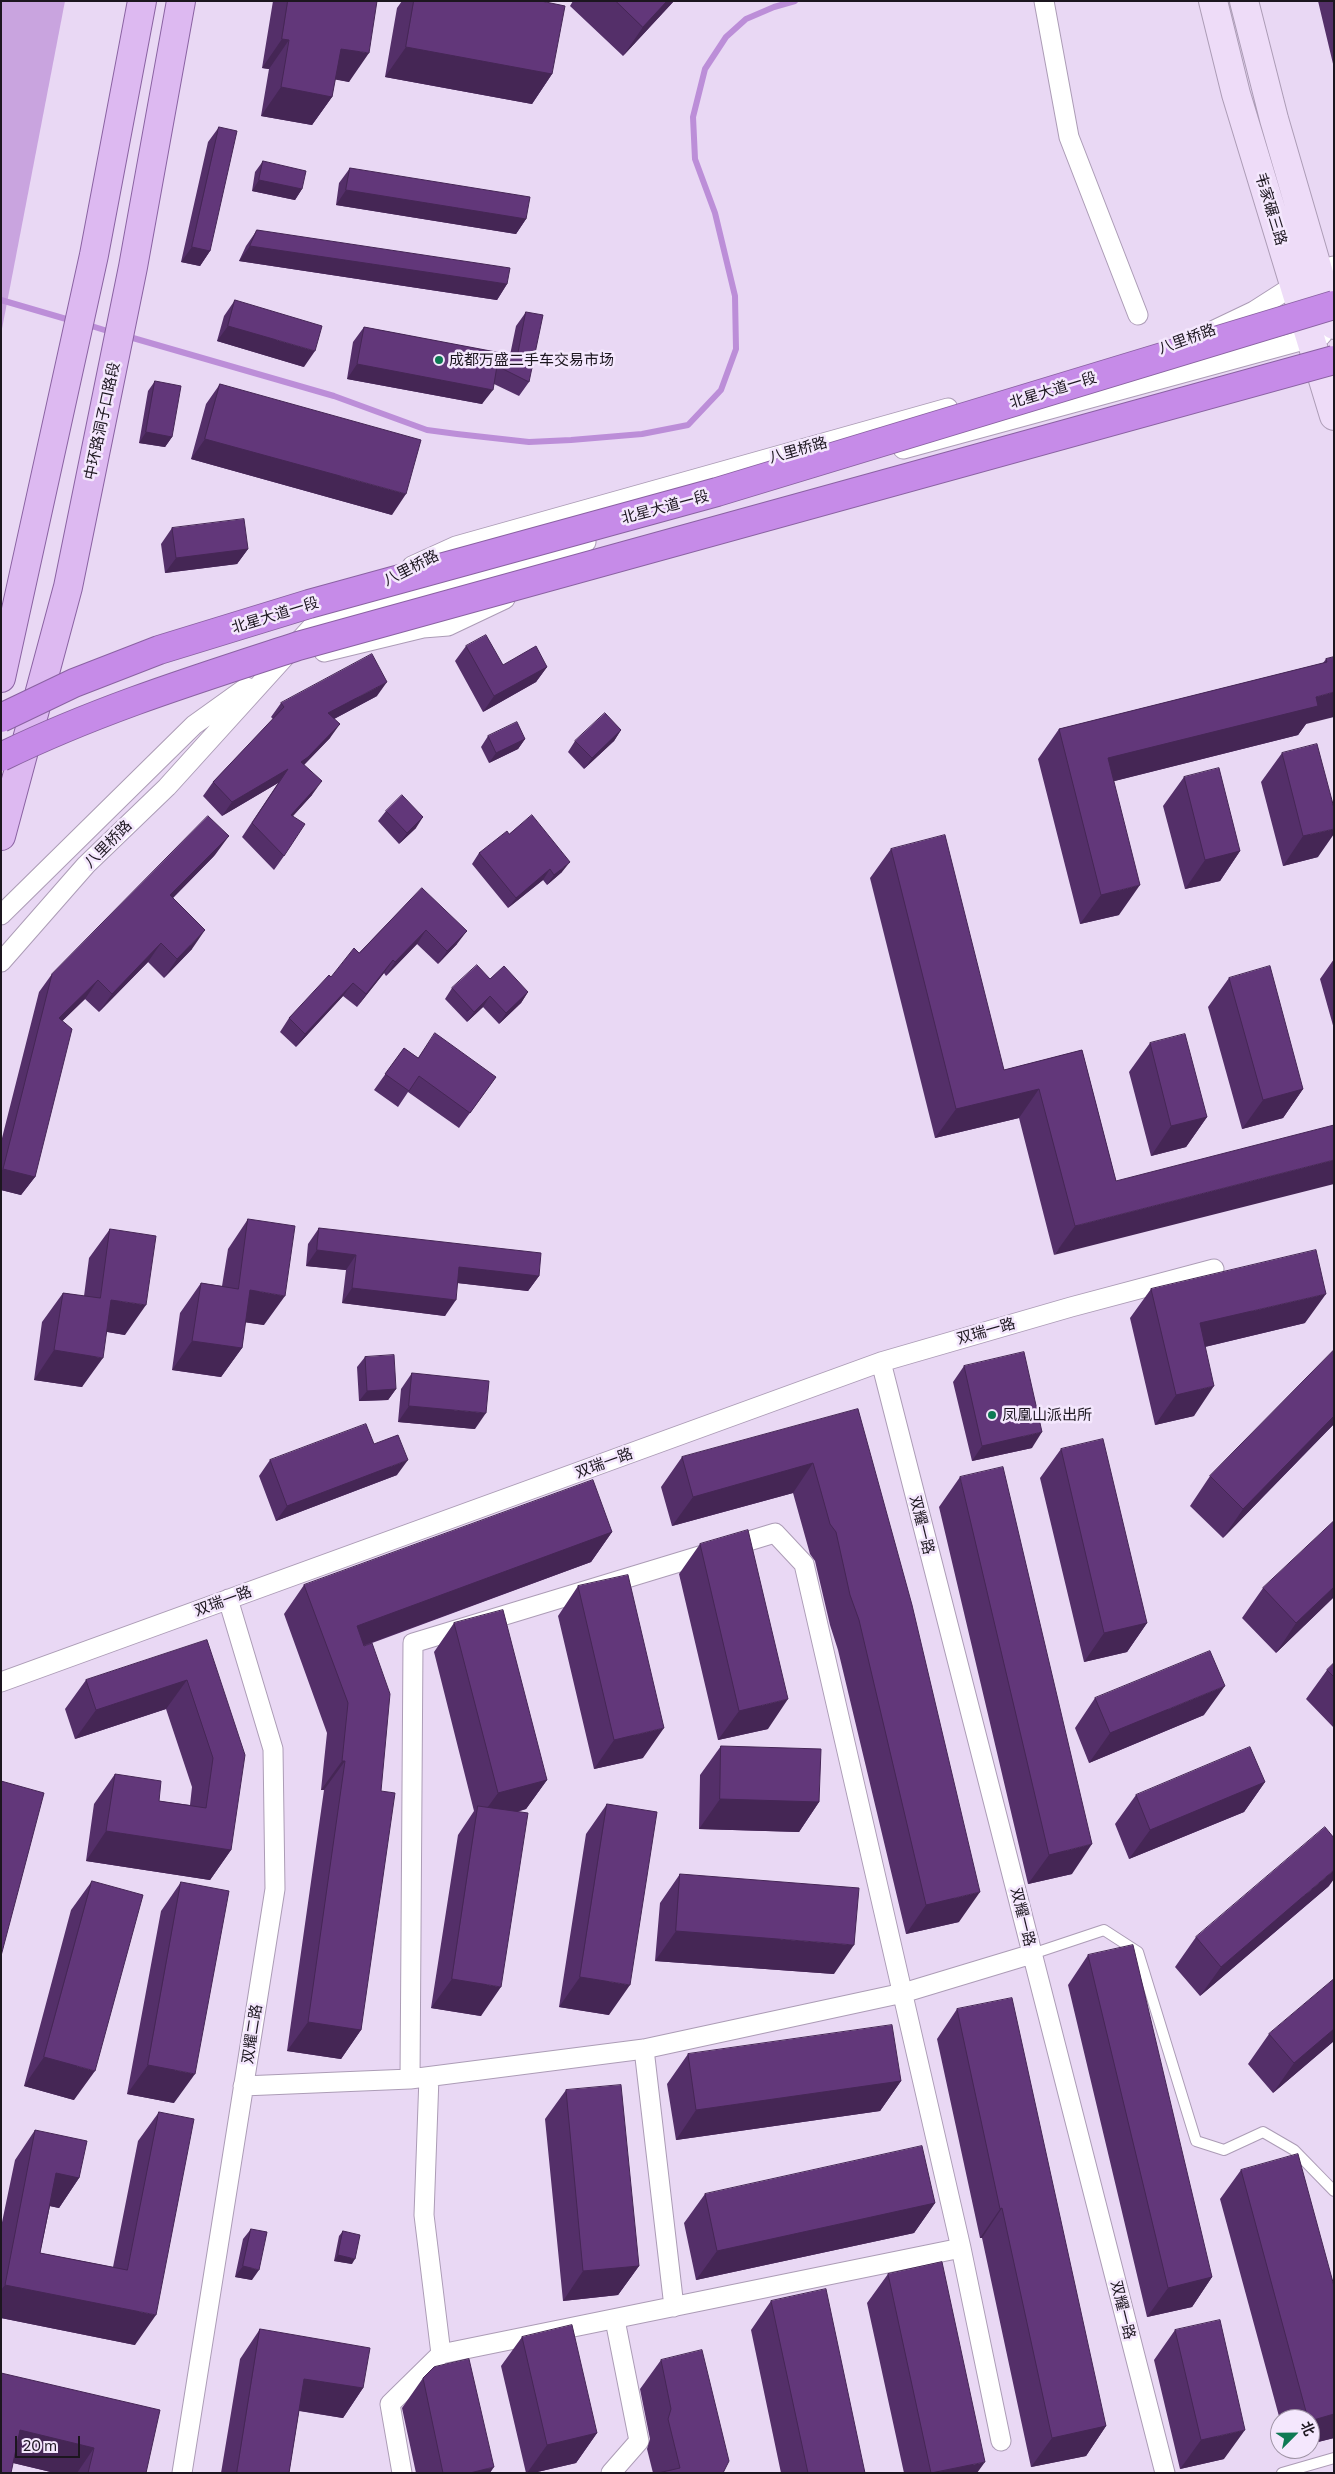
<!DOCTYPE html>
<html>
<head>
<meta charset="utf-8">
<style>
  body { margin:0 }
  #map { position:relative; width:1335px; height:2474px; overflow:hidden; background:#e9d8f4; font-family:Commissioner,"Noto Sans SC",sans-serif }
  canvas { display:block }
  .frame { position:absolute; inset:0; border:2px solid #1c161f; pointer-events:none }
  .north { position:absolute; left:1270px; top:2409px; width:50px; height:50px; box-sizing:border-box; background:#f4e7fd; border:1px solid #9e93a4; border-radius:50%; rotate:67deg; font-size:14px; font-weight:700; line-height:20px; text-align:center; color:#1c161f }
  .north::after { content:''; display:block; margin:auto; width:18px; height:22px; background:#0f7a54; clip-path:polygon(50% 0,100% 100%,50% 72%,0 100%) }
  .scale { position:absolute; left:15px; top:2436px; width:65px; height:22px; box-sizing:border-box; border:2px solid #1c161f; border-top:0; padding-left:6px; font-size:15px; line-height:18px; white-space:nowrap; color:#1c161f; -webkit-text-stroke:4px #f4e7fd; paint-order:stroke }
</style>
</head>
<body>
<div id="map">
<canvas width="1335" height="2474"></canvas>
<div class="frame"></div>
<div class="north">北</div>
<div class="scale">20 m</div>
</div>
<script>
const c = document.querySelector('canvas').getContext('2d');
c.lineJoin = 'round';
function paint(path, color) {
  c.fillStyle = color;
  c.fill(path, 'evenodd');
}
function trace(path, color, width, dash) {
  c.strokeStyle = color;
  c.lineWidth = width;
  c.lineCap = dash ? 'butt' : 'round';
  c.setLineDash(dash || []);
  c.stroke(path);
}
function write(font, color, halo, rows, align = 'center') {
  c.font = font + ' Commissioner,"Noto Sans SC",sans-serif';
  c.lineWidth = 5;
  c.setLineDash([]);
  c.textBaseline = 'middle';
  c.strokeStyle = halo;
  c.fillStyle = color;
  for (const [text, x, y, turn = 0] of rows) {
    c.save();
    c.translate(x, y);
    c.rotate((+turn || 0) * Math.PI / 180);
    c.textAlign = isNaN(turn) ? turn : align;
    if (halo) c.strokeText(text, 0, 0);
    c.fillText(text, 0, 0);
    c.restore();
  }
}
const green = new Path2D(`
  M1,1H65L1,334Z`);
const stream = new Path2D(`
  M1,300L73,321
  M85,324L114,333
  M126,336L334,396L427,430L457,434L529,442L571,440L642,434L688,425L721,390L736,349L735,296L715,213L695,159L693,117L705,69L726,37L746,19L774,7L795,1`);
const lane = new Path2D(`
  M1032,1954L1104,1930L1138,1952L1196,2141L1224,2150L1263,2132L1294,2150L1334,2191
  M1282,2473L1334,2458`);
const street = new Path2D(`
  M1044,1L1069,137L1138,315
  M1210,332L1254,311L1318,270L1334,266
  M903,449L1322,335
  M412,566L456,546L948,408
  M325,628L369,608L586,542
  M324,652L423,628L448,626L505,599
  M1,915L194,725L247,687
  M1,962L86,865L167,787L320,618L351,600
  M881,1362L1165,2473
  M1,1682L881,1362L1071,1307L1214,1269
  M644,2049L674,2307
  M429,2077L424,2215L441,2354
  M410,2079L413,1643L775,1533L804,1564L961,2248L1001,2441
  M243,2086L410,2079L644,2049L903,1993L1032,1954
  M182,2473L275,1889L273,1749L228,1599
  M402,2473L390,2404L441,2354L961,2248
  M611,2473L639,2441L615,2320`);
const secondary = new Path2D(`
  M1213,1L1236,94L1334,416
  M1244,1L1274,119L1334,325`);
const primary = new Path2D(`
  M1,678L94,255L142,1
  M1,836L68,587L133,267L181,1`);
const highwayBridge = new Path2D(`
  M1,718L74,683L159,650L309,604L717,492L1334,305
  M1,757C97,710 197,679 298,646L1334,360`);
const wall = new Path2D(`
  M273,1H377L349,82L335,79L332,97L312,125L261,116L269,69L262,68Z
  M402,1H541L552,74L532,104L385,77L397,8Z
  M573,1H674L623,56L570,6Z
  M1318,1H1334V68Z
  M219,127L210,251L200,266L181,262L208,142Z
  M263,161L302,189L295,200L252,191L255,172Z
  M350,168L526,219L516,234L336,205L339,183Z
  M257,230L507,284L497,300L239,261L246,246Z
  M235,300L304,367L217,341L224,316Z
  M526,312L529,382L519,396L494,384L482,404L347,379L353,342L364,327L510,355L516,326Z
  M155,381L172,437L165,447L139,443L148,391Z
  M220,384L392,515L191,459L206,404Z
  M172,528L248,549L237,564L165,573L161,544Z
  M466,646L503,665L547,667L536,682L483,712L455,661Z
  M1334,657L1306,724L1298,735L1114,781L1119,915L1080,924L1038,759L1059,729L1323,663L1326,659Z
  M377,696L334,719L330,738L304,765L312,795L293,816L284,856L274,870L242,837L278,783L222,816L203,796L213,782L273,719L271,717L281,703Z
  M621,730L614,741L584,769L568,752L575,741Z
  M488,736L525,739L518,749L489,763L481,747Z
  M1282,753L1318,857L1283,866L1261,782Z
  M1184,777L1240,851L1220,881L1185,889L1163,806Z
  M386,811L416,828L399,844L378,821Z
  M509,834L562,872L547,885L543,880L508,908L472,864L479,853Z
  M891,849L1004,1070L1082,1050L1116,1181L1054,1255L1019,1118L935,1138L870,878Z
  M215,855L173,898L192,949L164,978L148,962L99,1012L85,999L62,1021L35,1177L21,1195L1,1190V1142L39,992L52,974Z
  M422,888L457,944L438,964L417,944L386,976L384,973L357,1007L343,996L296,1047L280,1032L289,1018L331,977L359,953Z
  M1334,959V1029L1320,979Z
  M1229,978L1303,1089L1283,1118L1242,1129L1208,1007Z
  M490,979L528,992L521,1003L499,1024L483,1007L467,1022L445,999L452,988Z
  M1150,1043L1207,1117L1186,1147L1151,1156L1129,1072Z
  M404,1048L418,1058L496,1077L459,1128L408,1092L398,1107L374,1090Z
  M248,1219L264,1325L245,1322L242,1348L221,1377L172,1370L180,1313L201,1283L222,1286L228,1249Z
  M319,1228L539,1276L528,1291L458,1283L445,1316L342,1303L346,1270L306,1266L308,1244Z
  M110,1229L125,1335L107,1332L82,1387L34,1380L42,1322L63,1293L84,1296L89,1258Z
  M1151,1289L1305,1323L1205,1347L1194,1416L1155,1425L1130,1318Z
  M1334,1350V1424L1223,1538L1190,1506L1210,1476Z
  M365,1357L396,1389L388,1400L359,1401L357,1367Z
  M964,1366L1032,1448L972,1461L953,1382Z
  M412,1373L475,1429L398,1422L401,1389Z
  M858,1409L959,1922L906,1934L838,1650L830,1625L815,1561L810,1554L793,1493L672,1526L661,1487L682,1457Z
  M374,1444L397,1475L276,1521L259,1476L270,1460Z
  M1061,1449L1147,1623L1127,1652L1084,1662L1040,1478Z
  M960,1477L1072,1874L1028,1884L939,1507Z
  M1334,1521V1597L1276,1653L1242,1618L1263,1588Z
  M612,1532L591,1562L364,1646L381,1791L361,2030L341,2059L287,2051L324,1790H321L327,1733L284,1614L304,1585Z
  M700,1544L768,1729L718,1740L679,1574Z
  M578,1586L643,1758L594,1769L558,1616Z
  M454,1623L547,1780L526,1809L517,1812L481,2016L431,2008L458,1835L474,1811L434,1652Z
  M207,1640L231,1850L210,1880L86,1861L94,1804L115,1774L159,1801L190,1805L192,1787L166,1709L75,1739L65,1709L86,1680Z
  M1334,1663V1728L1306,1699L1327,1670Z
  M1095,1698L1204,1715L1089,1763L1075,1728Z
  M721,1746L819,1802L799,1832L699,1829L700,1775Z
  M1265,1782L1244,1812L1129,1859L1115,1824L1136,1795Z
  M607,1804L609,2015L559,2007L586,1834Z
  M680,1874L834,1974L655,1961L660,1903Z
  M92,1881L74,2100L24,2086L71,1910Z
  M181,1882L174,2103L127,2094L161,1911Z
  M1329,1886L1200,1996L1175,1967L1196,1937Z
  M1088,1955L1212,2277L1192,2307L1147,2317L1068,1985Z
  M1334,1979V2041L1273,2093L1248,2064L1269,2034Z
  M957,2009L1106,2426L1086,2456L1031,2467L982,2238H980L937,2039Z
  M688,2054L901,2081L880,2111L676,2140L667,2084Z
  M566,2090L639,2266L618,2295L563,2301L545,2119Z
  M159,2112L135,2345L1,2318V2227L15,2160L35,2130L79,2178L59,2208L50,2206L40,2253L113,2267L138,2141Z
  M1241,2170L1334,2286V2438L1310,2444V2419H1280V2420L1220,2199Z
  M705,2194L935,2203L914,2233L696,2280L684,2223Z
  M251,2229L252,2280L235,2277L243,2239Z
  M343,2231L352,2264L334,2261L339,2236Z
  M888,2274L977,2473H904L867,2303Z
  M771,2301L865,2473H781L751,2330Z
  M260,2329L363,2388L343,2418L299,2411L289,2473H221L240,2359Z
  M1175,2330L1224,2459L1180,2469L1154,2360Z
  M522,2337L597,2433L576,2463L533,2473H526L501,2366Z
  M661,2360L723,2473H653L647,2449L650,2439L640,2389Z
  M1,2373L146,2473H55L13,2463Z
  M423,2378L490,2473H416L402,2408Z`);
const shadedWall = new Path2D(`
  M667,1H674L623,56L643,27Z
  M282,39L289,40L269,69L262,68Z
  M406,47L552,74L532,104L385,77Z
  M341,49L369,53L349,82L321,77Z
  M281,87L332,97L312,125L261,116Z
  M259,180L302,189L295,200L252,191Z
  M346,190L526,219L516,234L336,205Z
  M250,246L507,284L497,300L239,261Z
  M192,247L210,251L200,266L181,262Z
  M228,326L315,351L304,367L217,341Z
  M357,364L493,390L482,404L347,379Z
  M146,432L172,437L165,447L139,443Z
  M205,439L406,494L392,515L191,459Z
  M248,549L237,564L165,573L176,558Z
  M547,667L536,682L483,712L494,696Z
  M387,682L377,696L319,727L328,713Z
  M1334,692V717L1306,724L1298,735L1087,788L1108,758L1316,697Z
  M340,724L330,738L298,771L301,762Z
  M621,730L614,741L584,769L592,758Z
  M525,739L518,749L489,763L496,753Z
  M288,769L278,783L222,816L232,802Z
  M322,781L312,795L281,829L291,815Z
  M423,817L416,828L399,844L407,833Z
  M1334,829V834L1318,857L1283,866L1303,836Z
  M229,836L215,855L157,914L170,895Z
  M1240,851L1220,881L1185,889L1205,860Z
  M570,862L562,872L547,885L554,875Z
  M550,869L543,880L508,908L516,898Z
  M1140,885L1119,915L1080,924L1101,895Z
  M205,930L192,949L164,978L177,959Z
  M426,930L417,944L386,976L395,962Z
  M467,931L457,944L438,964L447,951Z
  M161,943L148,962L99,1012L112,994Z
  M393,960L384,973L357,1007L366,994Z
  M98,980L85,999L46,1037L59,1018Z
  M353,983L343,996L296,1047L305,1034Z
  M528,992L521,1003L499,1024L506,1013Z
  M490,996L483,1007L467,1022L474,1012Z
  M1039,1089L1019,1118L935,1138L956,1109Z
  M1303,1089L1283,1118L1242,1129L1263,1100Z
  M1207,1117L1186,1147L1151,1156L1171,1126Z
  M1334,1160V1184L1054,1255L1075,1226Z
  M3,1169L35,1177L21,1195L1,1190V1171Z
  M317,1250L356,1255L346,1270L306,1266Z
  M459,1267L539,1276L528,1291L448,1282Z
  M352,1288L456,1300L445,1316L342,1303Z
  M250,1290L285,1296L264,1325L229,1320Z
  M1326,1294L1305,1323L1179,1353L1200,1323Z
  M111,1300L146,1305L125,1335L91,1329Z
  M192,1341L242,1348L221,1377L172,1370Z
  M54,1350L103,1358L82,1387L34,1380Z
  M1214,1386L1194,1416L1155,1425L1176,1395Z
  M396,1389L388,1400L359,1401L367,1391Z
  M409,1406L486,1413L475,1429L398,1422Z
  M1334,1416V1424L1223,1538L1243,1509Z
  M1042,1432L1032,1448L972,1461L982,1446Z
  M408,1460L397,1475L276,1521L287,1506Z
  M813,1463L793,1493L672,1526L693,1497Z
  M612,1532L591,1562L337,1655L357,1626Z
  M1334,1587V1597L1276,1653L1296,1623Z
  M1147,1623L1127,1652L1084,1662L1104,1633Z
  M187,1680L166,1709L75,1739L96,1710Z
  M1225,1686L1204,1715L1089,1763L1110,1733Z
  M788,1699L768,1729L718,1740L739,1711Z
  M664,1728L643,1758L594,1769L614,1740Z
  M342,1761H345L324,1790H321Z
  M547,1780L526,1809L477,1822L498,1793Z
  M1265,1782L1244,1812L1129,1859L1150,1830Z
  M720,1799L819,1802L799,1832L699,1829Z
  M106,1831L231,1850L210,1880L86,1861Z
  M1092,1844L1072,1874L1028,1884L1049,1855Z
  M1334,1870V1879L1329,1886L1200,1996L1221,1967Z
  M980,1892L959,1922L906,1934L926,1905Z
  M676,1931L854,1945L834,1974L655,1961Z
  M580,1977L630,1985L609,2015L559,2007Z
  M452,1979L501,1987L481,2016L431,2008Z
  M308,2022L361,2030L341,2059L287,2051Z
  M1334,2029V2041L1273,2093L1294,2063Z
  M44,2057L95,2071L74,2100L24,2086Z
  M148,2065L195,2074L174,2103L127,2094Z
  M901,2081L880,2111L676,2140L696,2110Z
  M56,2173L79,2178L59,2208L35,2203Z
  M935,2203L914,2233L696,2280L717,2251Z
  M1002,2208L982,2238H980L1000,2209Z
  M338,2255L355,2259L352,2264L334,2261Z
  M243,2266L259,2270L252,2280L235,2277Z
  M639,2266L618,2295L563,2301L583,2271Z
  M1212,2277L1192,2307L1147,2317L1168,2288Z
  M5,2285L156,2315L135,2345L1,2318V2290Z
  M304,2379L363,2388L343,2418L283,2408Z
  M1334,2414V2438L1310,2444V2421Z
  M1106,2426L1086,2456L1031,2467L1052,2438Z
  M20,2430L94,2448L77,2473H55L1,2460Z
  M1245,2430L1224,2459L1180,2469L1201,2440Z
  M597,2433L576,2463L533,2473H527L547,2445Z
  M985,2462L977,2473H934Z
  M494,2467L490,2473H470Z`);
const building = new Path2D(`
  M288,1H377L369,53L341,49L332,97L281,87L289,40L282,39Z
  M414,1H541L565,6L552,74L406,47Z
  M616,1H667L643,27Z
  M219,127L237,131L210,251L192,247Z
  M263,161L306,171L302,189L259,180Z
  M350,168L530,197L526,219L346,190Z
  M257,230L510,268L507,284L250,246Z
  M235,300L322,326L315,351L228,326Z
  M526,312L543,315L529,382L497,366L493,390L357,364L364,327L517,356Z
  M155,381L181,386L172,437L146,432Z
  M220,384L421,440L406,494L205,439Z
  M244,519L248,549L176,558L172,528Z
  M486,635L503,665L536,646L547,667L494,696L466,646Z
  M372,654L387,682L328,713L340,724L308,757L301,762L322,781L291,815L305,824L284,856L252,823L288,769L232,802L213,782L284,707L281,703Z
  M1334,657V692L1316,697L1318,706L1108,758L1140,885L1101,895L1059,729L1327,662L1326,659Z
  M605,713L621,730L592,758L575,741Z
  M517,722L525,739L496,753L488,736Z
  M1317,744L1334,808V829L1303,836L1282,753Z
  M1219,768L1240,851L1205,860L1184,777Z
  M402,795L423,817L407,833L386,811Z
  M532,815L570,862L554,875L550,869L516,898L479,853L507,831L509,834Z
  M208,816L229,836L170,895L205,930L177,959L161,943L112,994L98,980L59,1018L72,1029L35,1177L3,1169L52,974Z
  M945,835L1004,1070L1082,1050L1116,1181L1334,1125V1160L1075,1226L1039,1089L956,1109L891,849Z
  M422,888L467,931L447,951L426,930L395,962L393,960L366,994L353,983L305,1034L289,1018L329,975L331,977L354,948L359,953Z
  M477,965L490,979L504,966L528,992L506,1013L490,996L474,1012L452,988Z
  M1270,966L1303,1089L1263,1100L1229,978Z
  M435,1033L496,1077L470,1113L419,1076L409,1091L385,1074L404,1048L418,1058Z
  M1185,1034L1207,1117L1171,1126L1150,1043Z
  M248,1219L295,1226L285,1296L250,1290L242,1348L192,1341L201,1283L238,1289Z
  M319,1228L541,1253L539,1276L459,1267L456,1300L352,1288L356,1255L317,1250Z
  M110,1229L156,1236L146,1305L111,1300L103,1358L54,1350L63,1293L100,1298Z
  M1316,1250L1326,1294L1200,1323L1214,1386L1176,1395L1151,1289Z
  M1334,1350V1416L1243,1509L1210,1476Z
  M1024,1352L1042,1432L982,1446L964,1366Z
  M394,1355L396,1389L367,1391L365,1357Z
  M412,1373L489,1381L486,1413L409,1406Z
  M858,1409L912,1605L980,1892L926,1905L859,1620L850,1595L836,1532L830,1524L813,1463L693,1497L682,1457Z
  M366,1424L374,1444L398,1435L408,1460L287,1506L270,1460Z
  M1103,1439L1147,1623L1104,1633L1061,1449Z
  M1003,1467L1092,1844L1049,1855L960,1477Z
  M593,1480L612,1532L357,1626L364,1646L372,1643L390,1694L381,1791L395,1793L361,2030L308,2022L345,1761H342L348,1703L304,1585Z
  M1334,1521V1587L1296,1623L1263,1588Z
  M748,1530L788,1699L739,1711L700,1544Z
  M628,1575L664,1728L614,1740L578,1586Z
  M503,1610L547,1780L498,1793L454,1623Z
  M207,1640L245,1755L231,1850L106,1831L115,1774L161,1781L159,1801L206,1808L213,1758L187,1680L96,1710L86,1680Z
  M1210,1651L1225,1686L1110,1733L1095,1698Z
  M1334,1663V1677L1327,1670Z
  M721,1746L821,1749L819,1802L720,1799Z
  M1250,1747L1265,1782L1150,1830L1136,1795Z
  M1,1781L44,1793L1,1956Z
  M607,1804L657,1812L630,1985L580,1977Z
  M478,1806L528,1813L501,1987L452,1979Z
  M1325,1827L1334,1838V1870L1221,1967L1196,1937Z
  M680,1874L859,1888L854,1945L676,1931Z
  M92,1881L143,1895L95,2071L44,2057Z
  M181,1882L229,1891L195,2074L148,2065Z
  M1133,1945L1212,2277L1168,2288L1088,1955Z
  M1334,1979V2029L1294,2063L1269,2034Z
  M1012,1998L1106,2426L1052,2438L1002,2208L1000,2209L957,2009Z
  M892,2025L901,2081L696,2110L688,2054Z
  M621,2085L639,2266L583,2271L566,2090Z
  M159,2112L194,2119L156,2315L5,2285L35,2130L87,2141L79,2178L56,2173L40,2253L127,2270Z
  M922,2146L935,2203L717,2251L705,2194Z
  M1298,2154L1334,2286V2414L1310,2421V2419H1308L1241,2170Z
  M251,2229L267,2232L259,2270L243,2266Z
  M343,2231L360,2235L355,2259L338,2255Z
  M942,2262L985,2462L931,2473L888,2274Z
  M826,2289L865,2473H808L771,2301Z
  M1220,2320L1245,2430L1201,2440L1175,2330Z
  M572,2325L597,2433L547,2445L522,2337Z
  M260,2329L370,2348L363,2388L304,2379L289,2473H237Z
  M702,2350L729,2461L723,2473H658L680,2468L668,2419L671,2409L661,2360Z
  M469,2359L494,2467L470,2473H443L423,2378L434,2367Z
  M1,2373L160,2410L146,2473H88L94,2448L20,2430L11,2473H1Z`);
const markers = [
  [439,360,5,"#0f7a54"],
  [992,1415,5,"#0f7a54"]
];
const streetNames = [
  ["韦家碾三路",1271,209,73],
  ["八里桥路",1187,339,-20],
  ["北星大道一段",1053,390,-17],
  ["中环路洞子口路段",102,421,-78],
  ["八里桥路",798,450,-16],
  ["北星大道一段",665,507,-15],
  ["八里桥路",411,568,-27],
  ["北星大道一段",275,615,-17],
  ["八里桥路",108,844,-45],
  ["双瑞一路",986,1331,-16],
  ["双瑞一路",604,1463,-20],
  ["双耀一路",922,1525,76],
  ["双瑞一路",223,1601,-20],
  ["双耀一路",1023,1917,76],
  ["双耀二路",252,2034,-81],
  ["双耀一路",1123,2310,76]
];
const poiNames = [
  ["成都万盛二手车交易市场",449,360],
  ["凤凰山派出所",1002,1415]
];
paint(green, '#c9a4df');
trace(stream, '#bc8ed8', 6);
trace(lane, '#ac9cb6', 12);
trace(street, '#ac9cb6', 21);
trace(secondary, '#ac9cb6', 30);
trace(primary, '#8a62a2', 30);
trace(lane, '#fff', 10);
trace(street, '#fff', 19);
trace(secondary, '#eedcf8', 28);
trace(primary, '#ddb9f1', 28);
trace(highwayBridge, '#8a62a2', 30, []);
trace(highwayBridge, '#c68be8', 28);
paint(wall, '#542f69');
paint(shadedWall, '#452655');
paint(building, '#62377a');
trace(building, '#452655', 1);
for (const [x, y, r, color] of markers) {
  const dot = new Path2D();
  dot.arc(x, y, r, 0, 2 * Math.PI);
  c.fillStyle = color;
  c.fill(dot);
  trace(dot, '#f4e7fd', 2);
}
write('15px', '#1c161f', '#f4e7fd', streetNames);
write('15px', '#1c161f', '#f4e7fd', poiNames, 'left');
</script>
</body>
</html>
